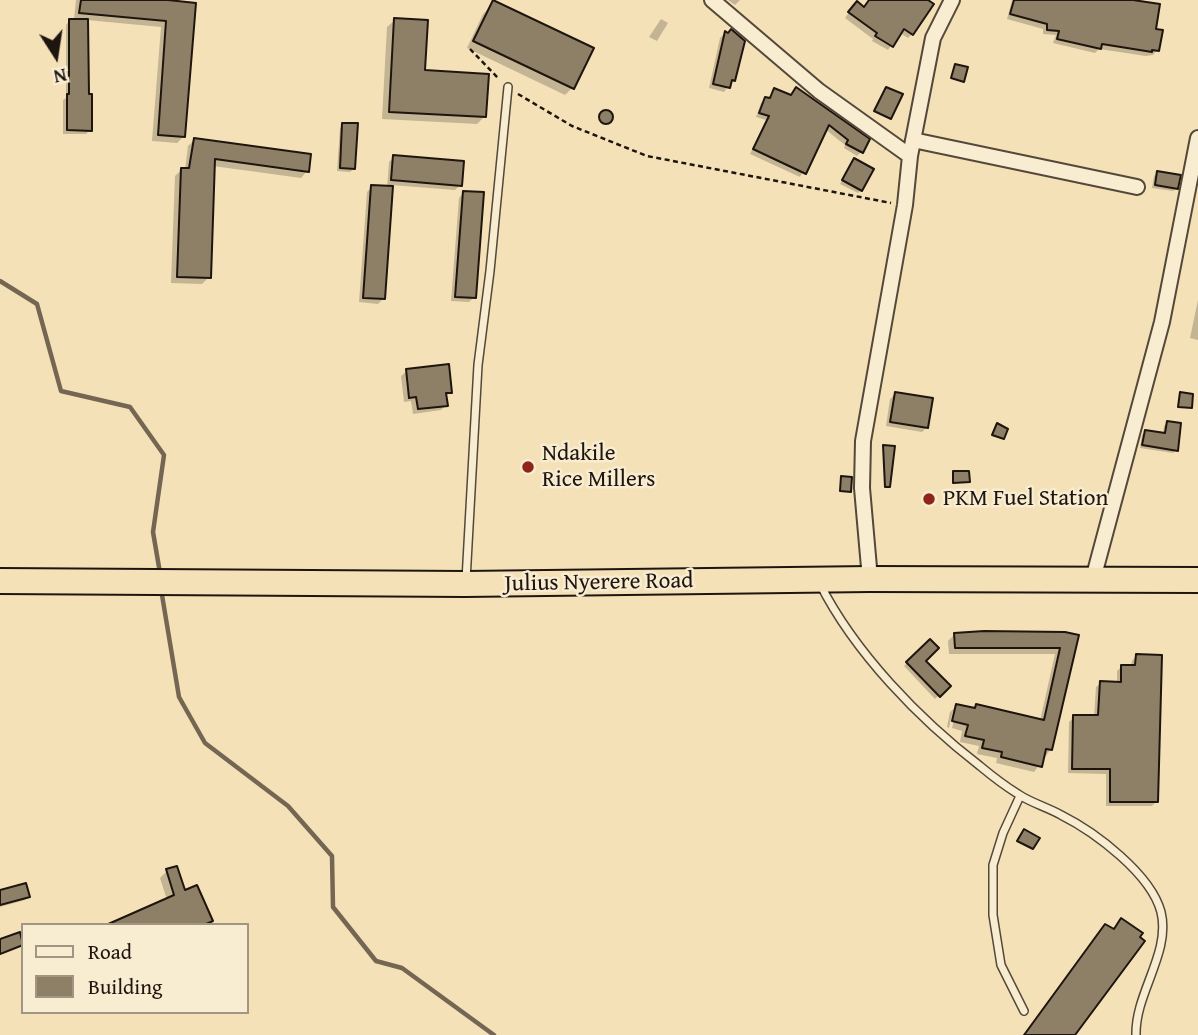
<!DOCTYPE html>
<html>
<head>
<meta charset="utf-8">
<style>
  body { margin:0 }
  #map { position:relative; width:1198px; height:1035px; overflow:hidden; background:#f4e1b8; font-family:"Gentium Book Plus",serif }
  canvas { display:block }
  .legend { position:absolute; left:21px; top:923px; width:228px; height:91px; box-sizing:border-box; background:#f8ecd1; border:2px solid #a19683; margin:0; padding:9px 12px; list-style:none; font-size:21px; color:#1f150f }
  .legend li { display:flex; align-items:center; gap:14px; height:35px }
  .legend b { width:35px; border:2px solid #a19683 }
  .north { position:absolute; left:21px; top:21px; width:70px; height:70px; -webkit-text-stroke:5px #f8ecd1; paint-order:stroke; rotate:168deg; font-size:19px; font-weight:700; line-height:28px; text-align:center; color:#1f150f }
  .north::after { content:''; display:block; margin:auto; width:24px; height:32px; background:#1f150f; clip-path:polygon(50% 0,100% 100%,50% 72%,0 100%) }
</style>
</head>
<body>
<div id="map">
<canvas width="1198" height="1035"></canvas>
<ul class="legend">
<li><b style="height:9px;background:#f8ecd1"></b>Road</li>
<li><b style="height:19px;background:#8e7f67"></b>Building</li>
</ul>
<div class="north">N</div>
</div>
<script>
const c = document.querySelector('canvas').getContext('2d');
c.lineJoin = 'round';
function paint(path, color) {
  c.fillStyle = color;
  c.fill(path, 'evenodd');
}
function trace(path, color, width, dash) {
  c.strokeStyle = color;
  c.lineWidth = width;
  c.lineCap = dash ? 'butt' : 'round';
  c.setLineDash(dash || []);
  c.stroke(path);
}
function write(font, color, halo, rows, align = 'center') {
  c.font = font + ' "Gentium Book Plus",serif';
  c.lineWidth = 5;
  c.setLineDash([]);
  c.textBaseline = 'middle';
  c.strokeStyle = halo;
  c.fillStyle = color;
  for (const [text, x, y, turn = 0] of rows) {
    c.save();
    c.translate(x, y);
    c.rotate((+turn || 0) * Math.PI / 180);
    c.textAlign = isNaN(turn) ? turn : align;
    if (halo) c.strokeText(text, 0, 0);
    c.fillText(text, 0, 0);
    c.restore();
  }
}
const shadow = new Path2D(`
  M76,0H150L194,4L183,137L177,143L152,141L161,27L87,20L90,130L86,134H63V100L66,98V25L70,20H74Z
  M728,0H740L735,5Z
  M869,0H924L912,34L908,38L900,33L888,50L872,41L873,39L845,18L852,8H863Z
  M1012,0H1123L1154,30L1157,50L1153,55L1146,56L1099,49L1095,53L1053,43L1056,35L1043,34V29L1007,19Z
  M490,7L572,88L565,95L467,48L483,14Z
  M661,19L668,23L657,41L649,37Z
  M395,20L423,72L484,117L477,124L382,119L387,27Z
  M725,33L733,80L724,92L709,88L720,38Z
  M797,89L861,152L857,156L844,148L845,145L825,129L800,177L750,154L766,120L756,117L761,103L766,98L768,99L774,90L790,96Z
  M603,113L612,116L604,124L599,119Z
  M343,125L354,169L350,172L337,171L340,128Z
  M194,140L307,171L301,178L213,166L209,277L202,284L171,283L175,176L181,170H185L188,146Z
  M394,157L460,185L455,190L391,185L383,299L378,304L359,302L367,192L372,187L387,188L389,162Z
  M851,164L861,190L858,193L840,184Z
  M1158,173L1177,188L1173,191L1152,188L1154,176Z
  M464,192L474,297L469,302L451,301L459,198Z
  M1198,300V340L1190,338Z
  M407,371L450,392L445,397L446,405L441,410L413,414L411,401L404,402L401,376Z
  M895,394L927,427L922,432L886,426L890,399Z
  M1168,422L1176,450L1173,453L1140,448L1142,435L1145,432L1163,435L1164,426Z
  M955,634H1065L1051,749L1034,772L996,763L997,758L977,754L979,746L960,742L962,731L952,728L956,711H953L949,728L947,727L950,712L957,706L973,710L976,706L1040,721L1055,654H949L948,641Z
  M930,641L923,661L948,686L935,699L904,666Z
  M1136,656L1157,801L1152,806H1106V774L1068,773L1069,722L1074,717H1094L1096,687L1101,683H1117V671L1122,666H1131L1132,661Z
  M167,871L211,920L207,925H111L167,900L160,878Z
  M0,892L28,897L25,900L0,907Z`);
const stream = new Path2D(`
  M0,281L37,304L61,391L130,407L164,455L153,532L160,573
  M161,589L179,697L205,743L288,806L332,856L333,907L376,961L402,968L494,1035`);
const building = new Path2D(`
  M81,0H168L196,3L185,137L158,135L166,21L79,13Z
  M493,0L594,48L574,89L473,41Z
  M869,0H928L934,4L913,35L904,29L893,47L875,36L877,33L848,12L857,1L864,7Z
  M1014,0H1133L1160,4L1156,29L1163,30L1159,51L1152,50V52L1102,44L1101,49L1057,39L1059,31L1047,30V24L1010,14Z
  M394,18L428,20L425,70L489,74L486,117L389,112Z
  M69,19H88L89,94H92V131L67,130V94H69Z
  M731,29L745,41L735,81L732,80L730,88L713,84L725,31L728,33Z
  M955,64L968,67L964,82L951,78Z
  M796,87L870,139L863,153L846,144L848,140L829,125L806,174L753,149L769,116L759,113L765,97L770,98L774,88L791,95Z
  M886,87L903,94L891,119L874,111Z
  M599 117a7 7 0 1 1 14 0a7 7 0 1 1-14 0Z
  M342,123H358L355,169L340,168Z
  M194,138L311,154L309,172L215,159L211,278L177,277L181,168H189Z
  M393,155L464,161L462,186L391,180Z
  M854,158L874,169L862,191L842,180Z
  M1157,171L1181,175L1178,189L1155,185Z
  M371,185L393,186L385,299L363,298Z
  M463,191L484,192L476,298L455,297Z
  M449,364L452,393H446L448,406L418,409L416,397L409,398L406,369Z
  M895,392L933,398L928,428L890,422Z
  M1180,392L1193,394L1192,408L1178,407Z
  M1167,421L1181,423L1178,451L1142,445L1145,430L1165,433Z
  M997,423L1008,429L1004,439L992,435Z
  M883,445L895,446L890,487H885Z
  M953,471H969L970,482L953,483Z
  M841,476L852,477L851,492L840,491Z
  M984,631L1065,632L1079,635L1052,750L1046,749L1042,767L1001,757L1002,752L982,748L984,740L965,736L968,725L952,721L956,704L975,708L976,704L1044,720L1060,648H955L954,633Z
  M930,639L939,648L926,661L951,686L940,697L906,662Z
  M1136,654L1162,655L1158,802H1110V769H1072L1073,715H1098L1100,681L1121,682V665H1135Z
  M1024,829L1040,838L1033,849L1017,841Z
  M177,866L185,890L197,885L213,921L204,925H106L174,895L166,869Z
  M26,883L30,897L0,905V890Z
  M1121,918L1143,933L1140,937L1145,941L1075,1035H1024L1105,924L1114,929Z
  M20,932L23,945L0,954V939Z`);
const path = new Path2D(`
  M470,49L499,79
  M518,94L572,126L647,156L891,203`);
const service = new Path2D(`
  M466,580L478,365L490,271L508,87
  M820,584C855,653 919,719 980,766C992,776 1005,786 1018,794C1031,803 1047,807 1061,815C1095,832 1151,874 1161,912C1171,953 1135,993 1136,1035
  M1020,796L1003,833L993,865V915L1001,965L1024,1011`);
const minor = new Path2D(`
  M712,0L819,91L910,156
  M913,140L1137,187
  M870,579L862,488L863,441L905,205L910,156L933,38L952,0
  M1093,579L1162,322L1198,138`);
const trunk = new Path2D(`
  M0,581L465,584L870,579L1198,580`);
const markers = [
  [528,467,7,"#8f2418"],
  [929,499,7,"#8f2418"]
];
const poiNames = [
  ["Ndakile",542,454],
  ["Rice Millers",542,480],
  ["PKM Fuel Station",943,499]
];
const streetNames = [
  ["Julius Nyerere Road",599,583,-1]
];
paint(shadow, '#0003');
trace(stream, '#746652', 4.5);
paint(building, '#8e7f67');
trace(building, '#1f150f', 2);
trace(service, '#544839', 10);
trace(minor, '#544839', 18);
trace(trunk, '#1f150f', 28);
trace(path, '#1f150f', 2.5, [5, 3.5]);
trace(service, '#f8ecd1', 7);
trace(minor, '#f8ecd1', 14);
trace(trunk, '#f4e1b8', 24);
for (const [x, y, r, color] of markers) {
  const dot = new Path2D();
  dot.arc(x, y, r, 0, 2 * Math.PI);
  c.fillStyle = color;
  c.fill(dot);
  trace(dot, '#f8ecd1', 2.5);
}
write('23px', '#1f150f', '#f8ecd1', poiNames, 'left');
write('23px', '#1f150f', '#f8ecd1', streetNames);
</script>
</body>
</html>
